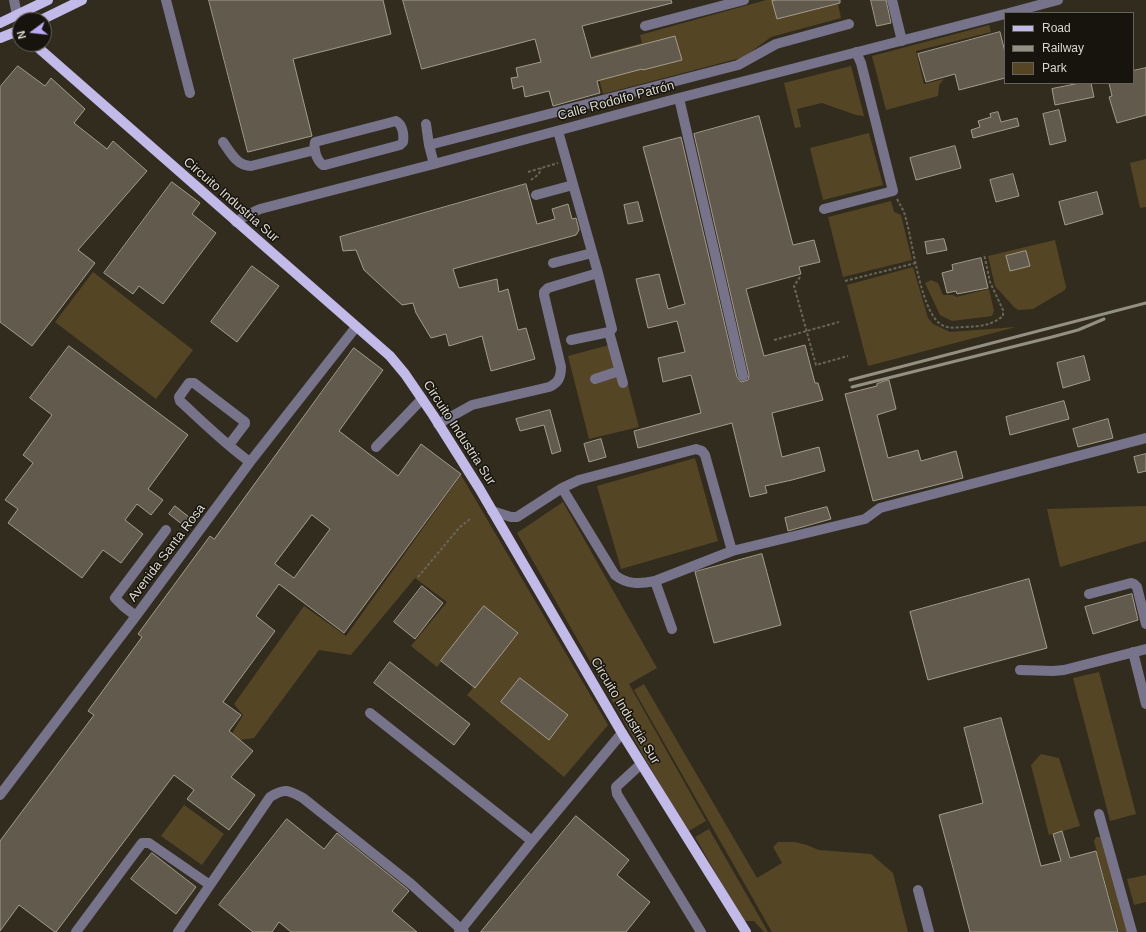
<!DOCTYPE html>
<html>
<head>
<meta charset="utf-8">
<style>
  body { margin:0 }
  #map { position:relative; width:1146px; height:932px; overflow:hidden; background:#312c1e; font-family:Arial,sans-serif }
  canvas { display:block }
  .legend { position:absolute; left:1004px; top:12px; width:130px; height:72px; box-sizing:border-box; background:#17140e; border:1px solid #65625b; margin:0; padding:5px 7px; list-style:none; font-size:12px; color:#dbd8cf }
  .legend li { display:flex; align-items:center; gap:8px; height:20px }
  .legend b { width:20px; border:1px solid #65625b }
  .north { position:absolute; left:12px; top:12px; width:40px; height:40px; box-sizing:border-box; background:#17140e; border:1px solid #65625b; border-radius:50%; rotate:255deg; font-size:11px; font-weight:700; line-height:16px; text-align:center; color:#dbd8cf }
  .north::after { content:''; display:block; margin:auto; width:14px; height:18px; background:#baaaf6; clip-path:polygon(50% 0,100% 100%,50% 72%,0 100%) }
</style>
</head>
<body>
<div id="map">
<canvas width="1146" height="932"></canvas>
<ul class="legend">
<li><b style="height:5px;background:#c2bae8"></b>Road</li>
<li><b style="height:5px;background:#928f83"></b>Railway</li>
<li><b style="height:11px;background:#544624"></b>Park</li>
</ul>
<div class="north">N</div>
</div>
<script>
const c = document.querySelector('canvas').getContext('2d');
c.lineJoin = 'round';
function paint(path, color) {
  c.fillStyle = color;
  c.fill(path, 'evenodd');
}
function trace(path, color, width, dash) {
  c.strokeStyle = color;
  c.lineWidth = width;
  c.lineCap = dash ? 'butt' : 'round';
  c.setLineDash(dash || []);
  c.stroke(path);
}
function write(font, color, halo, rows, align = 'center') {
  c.font = font + ' Arial,sans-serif';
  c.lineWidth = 3;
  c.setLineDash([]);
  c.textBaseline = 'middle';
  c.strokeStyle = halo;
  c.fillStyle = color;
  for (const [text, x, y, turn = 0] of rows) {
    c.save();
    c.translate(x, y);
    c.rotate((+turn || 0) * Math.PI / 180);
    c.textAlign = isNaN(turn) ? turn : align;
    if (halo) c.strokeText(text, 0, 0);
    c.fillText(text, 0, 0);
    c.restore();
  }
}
const green = new Path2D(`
  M766,0H837L841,18L771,37L744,57L603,94L593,56L642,43L640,35Z
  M989,25L991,32L916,51L924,84L944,79L939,85L938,96L886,110L872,56Z
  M851,66L864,116L856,115L822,103L797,109L801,127L795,128L784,83Z
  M869,133L883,185L823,200L810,148Z
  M1146,159V207L1140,208L1130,163Z
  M891,201L894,212L901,215L912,260L843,277L828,217Z
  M1055,240L1066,287L1065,290L1033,309L1018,310L1014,307L995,286L988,256Z
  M913,267L928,318L933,324L950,332L1016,327L868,366L847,285Z
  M93,272L193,350L156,399L55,322Z
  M931,280L938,283L943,295H954L956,297L989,289L994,311L992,316L952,321L940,315L925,283Z
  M617,343L639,427L589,439L568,356Z
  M695,458L718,541L621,569L597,486Z
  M461,475L608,725L564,777L467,695L517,635L485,608L437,667L411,646L447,602L415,578L351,655L319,650L254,738L227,742L243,715L234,704L304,606L346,636Z
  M563,502L657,668L629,684L706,821L687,832L517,533Z
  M1146,506V541L1060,567L1047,509Z
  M1099,672L1136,814L1110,821L1073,678Z
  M644,684L757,878L782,863L773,847L778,842H795L807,845L819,850L871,854L893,873L908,932H772L634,690Z
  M1041,754L1059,758L1080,826L1049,835L1031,765Z
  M184,805L224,834L202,865L161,836Z
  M709,829L768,932H764L754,921H743L695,837Z
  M1096,837H1102L1128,932H1119L1094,841Z
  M1146,875V902L1134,905L1127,879Z`);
const building = new Path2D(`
  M209,0H383L391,34L293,59L312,136L248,152Z
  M403,0H671L672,3L582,26L591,58L675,36L682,60L643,70L642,69L597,81L600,93L553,106L549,91L525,97L523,86L513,89L511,78L518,77L516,68L541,62L535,39L422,69Z
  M777,0H840V3L777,19L772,1Z
  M871,0H886L891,23L877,26Z
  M1000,32L1005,52V78L959,90L955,74L926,82L918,54Z
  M18,66L45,86L51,78L85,109L74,123L107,149L113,141L147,171L78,250L95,263L32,346L0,322V87Z
  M1146,68V115L1117,123L1109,97L1112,96L1109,83H1133V71Z
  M1080,83H1091L1094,97L1055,105L1052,89Z
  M1059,110L1066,141L1050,145L1043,114Z
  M998,112L1001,122L1017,118L1019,126L973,138L971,130L980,127L978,121L991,117L990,114Z
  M759,116L793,245L814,240L820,262L799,267L801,274L746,289L764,356L805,345L815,383H818L823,400L772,413L782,457L819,447L825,471L792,480L765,486L767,493L750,497L732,423L638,448L634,431L701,413L691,375L663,382L658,358L685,352L677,321L648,328L636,279L659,274L668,309L685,304L643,147L681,137L737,377L741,382L748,380L749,375L694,134Z
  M955,146L961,168L916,180L910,158Z
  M1013,174L1019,196L996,202L990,180Z
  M172,182L200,203L192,214L216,233L163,304L139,286L133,294L104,273Z
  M526,184L537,224L555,219L552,209L568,204L572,219L576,218L579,230L576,235L453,269L459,288L497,279L499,292L508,289L518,330L526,328L535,359L491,371L482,336L449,346L446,334L431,338L416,313L413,303L402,305L364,270L356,250L343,251L340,237Z
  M1097,192L1103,214L1065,225L1059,202Z
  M638,202L643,221L628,224L624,205Z
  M944,239L947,250L927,254L925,242Z
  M1026,251L1030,266L1010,271L1006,256Z
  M981,258L988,288L957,294L956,291L947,293L942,273L953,270L952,265Z
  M252,266L279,286L237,342L211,322Z
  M69,346L188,435L148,489L163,500L151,515L137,504L125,520L143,534L121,563L103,550L82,578L8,523L18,509L5,500L33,463L23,455L52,415L30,398Z
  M354,348L383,370L339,431L398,476L421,444L461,474L344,633L279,584L256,616L275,631L223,702L241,715L229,731L253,751L231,777L255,795L229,830L187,799L194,790L174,775L56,932H55L19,905L0,931V841L94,715L88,711L142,637L138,634L210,536L214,539ZM312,515L330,529L294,578L275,564Z
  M1084,356L1090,380L1063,388L1057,363Z
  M889,380L896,409L877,415L888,458L918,450L921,461L956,451L963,478L873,501L845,394L877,386V384Z
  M1064,401L1069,419L1010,435L1006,417Z
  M550,410L561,451L552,454L544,425L520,431L516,419Z
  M1108,419L1113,438L1078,447L1073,429Z
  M601,439L606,457L589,462L584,444Z
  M1146,454V471L1138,473L1134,457Z
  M175,506L194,521L188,529L169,514Z
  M827,507L831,519L788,531L785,518Z
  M762,554L781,625L714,643L695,572Z
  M1029,579L1047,648L928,680L910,612Z
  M422,586L443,603L415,639L394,622Z
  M1132,594L1138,620L1093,634L1085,607Z
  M484,606L518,633L475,688L441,661Z
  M390,662L470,724L454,745L374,683Z
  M520,678L568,715L549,740L501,702Z
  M1001,718L1041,866L1061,861L1053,834L1062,831L1070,858L1096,851L1118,932H970L939,815L983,803L964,728Z
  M576,816L629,860L617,875L650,902L626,932H481Z
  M287,819L324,849L337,833L407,889L409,891L392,911L417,932H291L279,922L272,932H253L219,905Z
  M152,853L196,887L176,914L131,879Z`);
const path = new Path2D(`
  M528,172L558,163
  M531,180L539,174L541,168
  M897,199C900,205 904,210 905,216C913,239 920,317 944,326C951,329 958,327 965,327C981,326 990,326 1003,316V310L990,282L984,254
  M800,277L794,286L816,365L848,356
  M845,281L916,263
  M774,340L839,322
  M418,577L459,528L470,519`);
const minor = new Path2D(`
  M14,0L17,15
  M166,0L190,93
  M892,0L902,41
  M1009,13L1058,0
  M645,26L744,0
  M679,98L743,376
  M396,121C403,125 404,135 403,142L400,145L325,165H323C317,161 313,149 315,142Z
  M426,124L429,145L434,164
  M223,142C231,153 237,166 251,166L315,150
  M429,145L738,65L776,44L849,24
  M536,195L573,185
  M824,209L893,191L861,63L856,52
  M236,222L245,216L260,209L434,164L679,98L1005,14
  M553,263L592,253
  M609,332L623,383
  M571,340L609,332L612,329L598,273
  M595,379L619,371
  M438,424L472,405L549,387C558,383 561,378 561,367L544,295V292L548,288L598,273L558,131
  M229,445L245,424V422L194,383H189L179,397L180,401C203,422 225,444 250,462
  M376,447L422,399
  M492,511L511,517H517L562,488L579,480L696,449L702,451L705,455L732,551L655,581C641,584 627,585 615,575L562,488
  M732,551L865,519L880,508L1146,438
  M655,581L672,629
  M1089,594L1131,583L1134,584L1137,587L1146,624
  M136,616L124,607L115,598L166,530
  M1133,652L1146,704
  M1020,670L1053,671L1064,670L1146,649
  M370,713L532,841
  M641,764L616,787L617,794L701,932
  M0,795L136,616L250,462L356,327
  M1099,814L1132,932
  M918,890L929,932
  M76,932L142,843H149L210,885
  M178,932L270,797C285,788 288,790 303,798L411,884L464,932
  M459,932L532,841L622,733`);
const major = new Path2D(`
  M41,20L82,0
  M0,23L48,0
  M0,38L20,30
  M34,44L390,356L405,374L433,415L479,488L622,733L746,932`);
const rail = new Path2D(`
  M850,380L1146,303
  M852,387L1052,337L1078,330L1104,319`);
const streetNames = [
  ["Calle Rodolfo Patrón",616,101,-15],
  ["Circuito Industria Sur",231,200,41],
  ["Circuito Industria Sur",459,433,57],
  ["Avenida Santa Rosa",167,553,-53],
  ["Circuito Industria Sur",625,711,59]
];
paint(green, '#544624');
paint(building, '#625b4d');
trace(building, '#a39c8c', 1);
trace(path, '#696559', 2, [3, 2]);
trace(minor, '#77738a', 10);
trace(major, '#c2bae8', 10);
trace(rail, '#928f83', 3);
write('13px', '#dbd8cf', '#17140e', streetNames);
</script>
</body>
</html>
